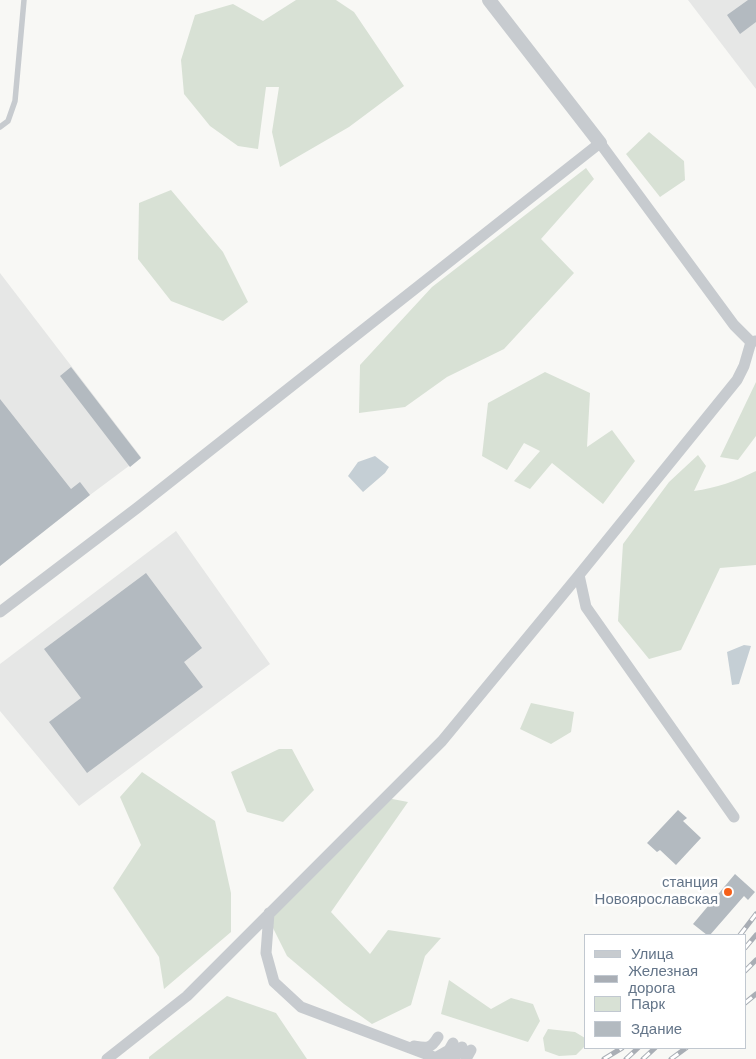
<!DOCTYPE html>
<html>
<head>
<meta charset="utf-8">
<style>
  body { margin:0 }
  #map { position:relative; width:756px; height:1059px; overflow:hidden; background:#f8f8f5; font-family:Helvetica,sans-serif }
  canvas { display:block }
  .legend { position:absolute; left:584px; top:934px; width:162px; height:115px; box-sizing:border-box; background:#fff; border:1px solid #c1c8d0; margin:0; padding:6px 9px; list-style:none; font-size:15px; color:#647589 }
  .legend li { display:flex; align-items:center; gap:10px; height:25px }
  .legend b { width:25px; border:1px solid #c1c8d0 }
</style>
</head>
<body>
<div id="map">
<canvas width="756" height="1059"></canvas>
<ul class="legend">
<li><b style="height:6px;background:#c7cbcf"></b>Улица</li>
<li><b style="height:6px;background:#a9aeb5"></b>Железная дорога</li>
<li><b style="height:14px;background:#d8e1d5"></b>Парк</li>
<li><b style="height:14px;background:#b3bac0"></b>Здание</li>
</ul>
</div>
<script>
const c = document.querySelector('canvas').getContext('2d');
c.lineJoin = 'round';
function paint(path, color) {
  c.fillStyle = color;
  c.fill(path, 'evenodd');
}
function trace(path, color, width, dash) {
  c.strokeStyle = color;
  c.lineWidth = width;
  c.lineCap = dash ? 'butt' : 'round';
  c.setLineDash(dash || []);
  c.stroke(path);
}
function write(font, color, halo, rows, align = 'center') {
  c.font = font + ' Helvetica,sans-serif';
  c.lineWidth = 5;
  c.setLineDash([]);
  c.textBaseline = 'middle';
  c.strokeStyle = halo;
  c.fillStyle = color;
  for (const [text, x, y, turn = 0] of rows) {
    c.save();
    c.translate(x, y);
    c.rotate((+turn || 0) * Math.PI / 180);
    c.textAlign = isNaN(turn) ? turn : align;
    if (halo) c.strokeText(text, 0, 0);
    c.fillText(text, 0, 0);
    c.restore();
  }
}
const built = new Path2D(`
  M688,0H756V89Z
  M0,273L141,457L90,495L0,566Z
  M176,531L270,664L79,806L0,711V664Z`);
const green = new Path2D(`
  M296,0H336L354,12L404,86L349,127L280,167L272,132L279,87H266L258,149L238,146L210,126L184,94L181,60L195,15L233,4L263,21Z
  M649,132L684,161L685,180L660,197L626,154Z
  M586,168L594,179L541,239L574,273L504,349L447,377L405,407L359,413L360,365L432,287Z
  M171,190L223,252L248,302L223,321L171,301L138,259L139,203Z
  M545,372L590,393L587,447L612,430L635,461L603,504L552,463L530,489L514,481L540,451L524,443L507,470L482,456L488,403Z
  M756,382V436L738,460L720,457Z
  M698,455L706,466L694,491C716,488 736,481 756,471V565L720,568L681,650L649,659L618,621L623,544L669,482Z
  M531,703L574,712L571,732L551,744L520,729Z
  M279,749H292L314,790L283,822L247,812L231,772Z
  M142,772L215,821L231,893V932L164,989L159,957L113,888L141,845L120,797Z
  M382,797L408,802L331,912L370,954L388,930L441,938L425,956L411,1005L372,1024L344,1004L287,956L269,920Z
  M449,980L491,1009L511,998L533,1004L540,1021L528,1042L441,1014Z
  M227,996L276,1013L307,1059H149V1057Z
  M548,1029L575,1032L585,1038V1046L576,1055L559,1056L545,1051L543,1038Z`);
const water = new Path2D(`
  M375,456L389,467L385,473L363,492L348,476L358,462Z
  M744,645L751,646L739,684L732,685L727,652Z`);
const building = new Path2D(`
  M748,0H756V22L740,34L727,15Z
  M71,367L141,458L130,467L60,376Z
  M0,399L71,489L80,482L90,495L0,566Z
  M146,573L202,648L184,662L203,687L87,773L49,722L81,698L44,649Z
  M678,810L687,818L683,821L701,838L676,865L660,850L657,852L647,843Z
  M735,874L755,892L748,900L744,896L710,935H707L693,924Z`);
const service = new Path2D(`
  M0,127L8,121L15,101L24,0`);
const minor = new Path2D(`
  M0,612L137,508L600,143L734,325L751,342L756,341
  M734,817L586,607L579,575L737,380L744,366L751,342
  M269,913L266,953L274,982L301,1007L439,1059
  M414,1046C427,1048 431,1049 438,1037
  M435,1058L449,1050L453,1043
  M107,1059L187,996L442,741L579,575
  M449,1059L459,1053L462,1047
  M466,1059L471,1050`);
const tertiary = new Path2D(`
  M489,0L600,143`);
const rail = new Path2D(`
  M740,935L756,914
  M745,948L756,935
  M745,971L756,960
  M745,1003L756,994
  M604,1059L622,1048
  M626,1059L638,1048
  M643,1059L655,1048
  M671,1059L686,1048`);
const markers = [
  [728,892,5,"#f55f18"]
];
const poiNames = [
  ["станция",718,883],
  ["Новоярославская",718,900]
];
paint(built, '#e6e7e6');
paint(green, '#d8e1d5');
paint(water, '#c5cfd5');
paint(building, '#b3bac0');
trace(service, '#c7cbcf', 5.5);
trace(minor, '#c7cbcf', 11);
trace(tertiary, '#c7cbcf', 14);
trace(rail, '#a9aeb5', 5);
trace(rail, '#fff', 3, [9]);
for (const [x, y, r, color] of markers) {
  const dot = new Path2D();
  dot.arc(x, y, r, 0, 2 * Math.PI);
  c.fillStyle = color;
  c.fill(dot);
  trace(dot, '#fff', 2);
}
write('15px', '#647589', '#fff', poiNames, 'right');
</script>
</body>
</html>
